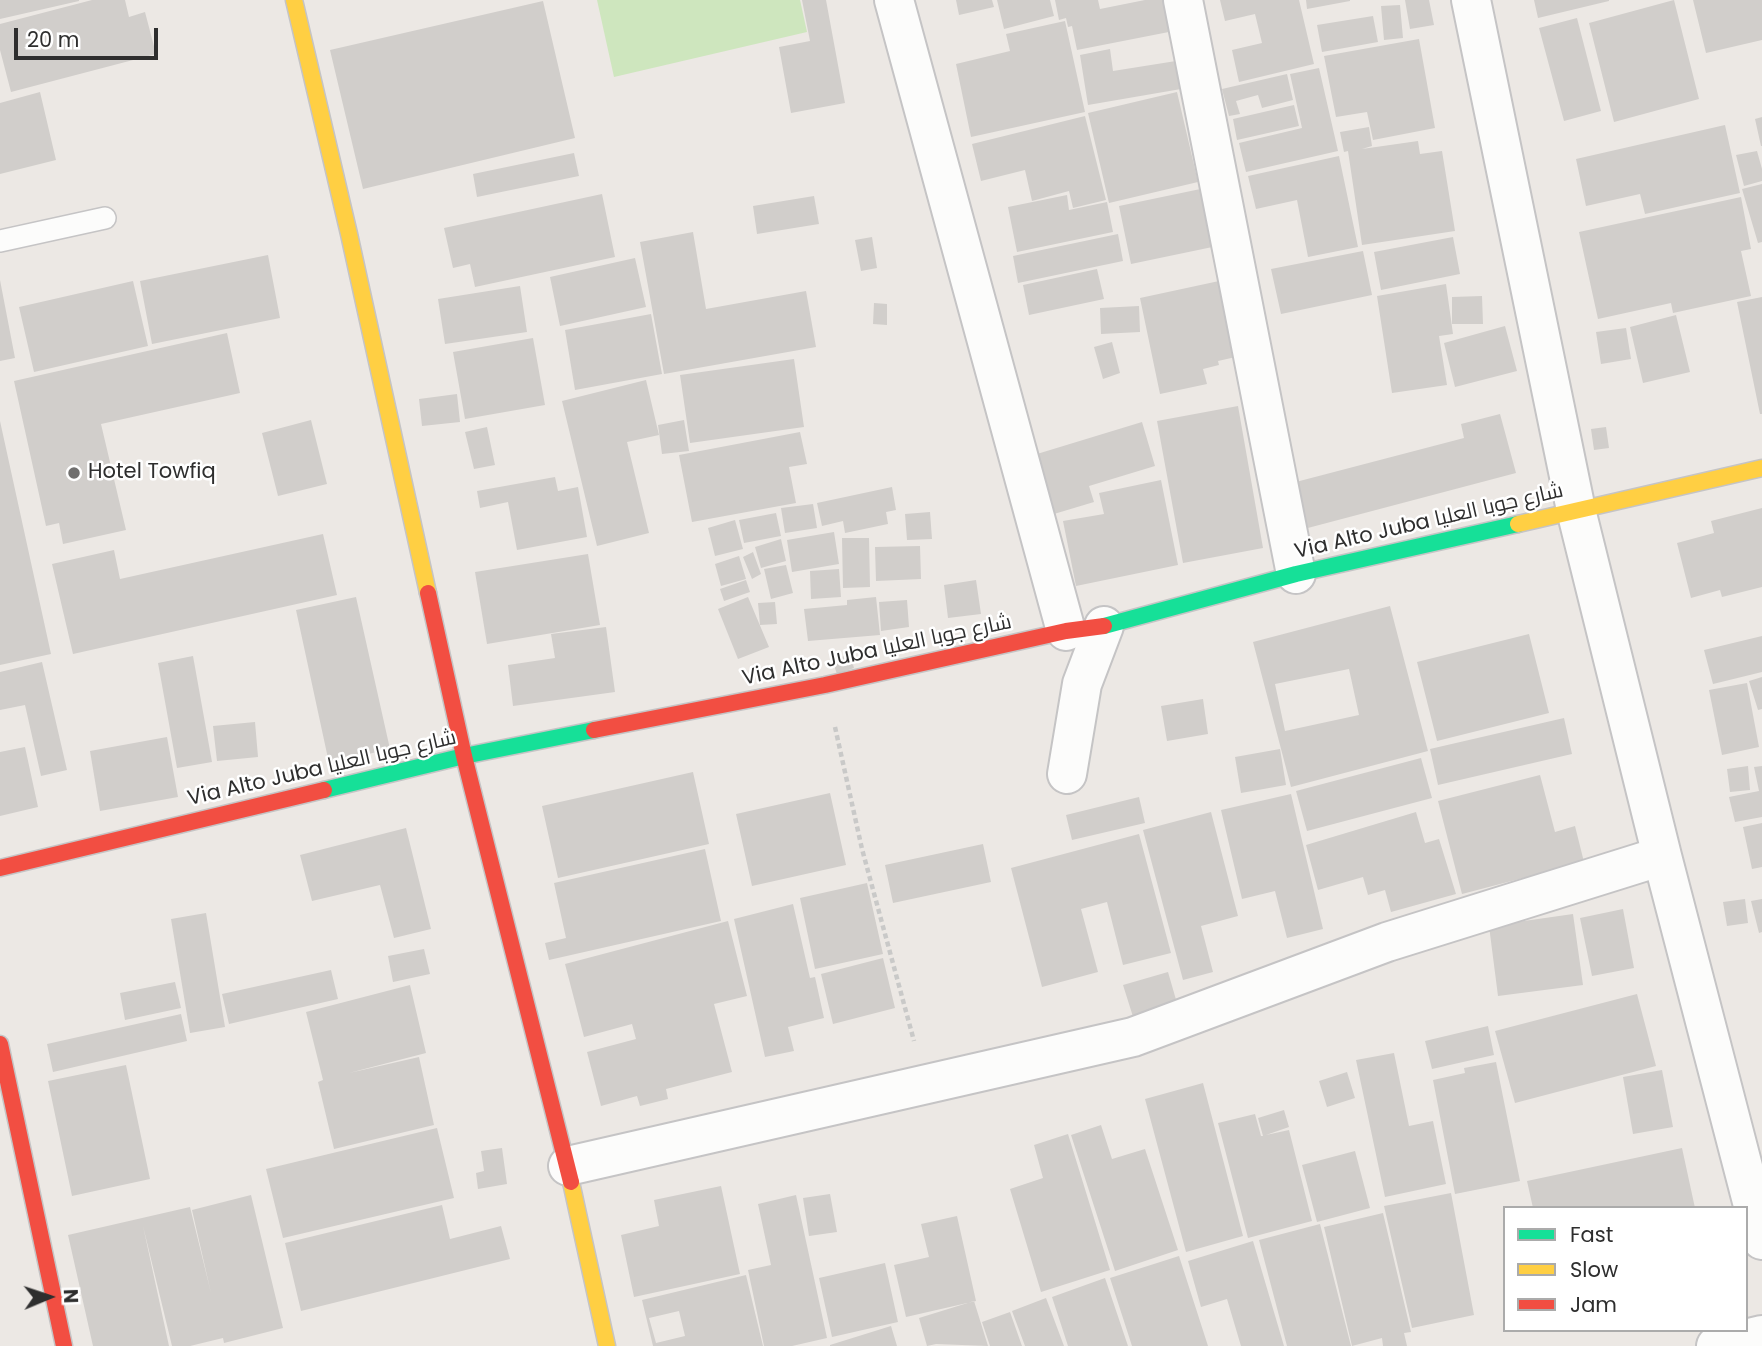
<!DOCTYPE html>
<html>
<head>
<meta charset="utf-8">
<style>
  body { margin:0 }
  #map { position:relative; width:1762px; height:1346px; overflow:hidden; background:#ece8e4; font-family:Poppins,sans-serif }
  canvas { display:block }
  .legend { position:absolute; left:1503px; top:1206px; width:245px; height:126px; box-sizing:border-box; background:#fff; border:2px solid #ababab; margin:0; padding:9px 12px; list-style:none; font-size:21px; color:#2e2e2e }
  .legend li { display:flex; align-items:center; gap:14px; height:35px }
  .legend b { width:35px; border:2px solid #ababab }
  .north { position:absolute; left:14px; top:1262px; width:70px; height:70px; -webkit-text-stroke:5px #fff; paint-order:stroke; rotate:88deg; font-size:19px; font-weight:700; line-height:28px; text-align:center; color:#2e2e2e }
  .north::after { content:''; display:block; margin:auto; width:24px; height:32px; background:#2e2e2e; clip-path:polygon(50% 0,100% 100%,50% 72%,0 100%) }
  .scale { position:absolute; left:14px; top:28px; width:144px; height:32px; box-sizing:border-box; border:4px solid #2e2e2e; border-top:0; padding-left:9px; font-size:21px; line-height:24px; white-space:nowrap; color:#2e2e2e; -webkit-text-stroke:5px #fff; paint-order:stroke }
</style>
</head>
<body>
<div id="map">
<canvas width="1762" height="1346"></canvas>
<ul class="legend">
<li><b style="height:9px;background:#16e098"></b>Fast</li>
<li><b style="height:9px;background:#ffcf43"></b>Slow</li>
<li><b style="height:9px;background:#f24e42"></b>Jam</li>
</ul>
<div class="north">N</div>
<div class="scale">20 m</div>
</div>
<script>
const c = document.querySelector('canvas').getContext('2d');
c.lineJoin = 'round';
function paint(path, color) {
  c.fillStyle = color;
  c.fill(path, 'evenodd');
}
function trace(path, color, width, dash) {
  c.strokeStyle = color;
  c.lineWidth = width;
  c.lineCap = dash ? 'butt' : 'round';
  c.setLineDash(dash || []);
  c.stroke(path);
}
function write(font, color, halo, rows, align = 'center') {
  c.font = font + ' Poppins,Cairo,sans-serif';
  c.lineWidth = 5;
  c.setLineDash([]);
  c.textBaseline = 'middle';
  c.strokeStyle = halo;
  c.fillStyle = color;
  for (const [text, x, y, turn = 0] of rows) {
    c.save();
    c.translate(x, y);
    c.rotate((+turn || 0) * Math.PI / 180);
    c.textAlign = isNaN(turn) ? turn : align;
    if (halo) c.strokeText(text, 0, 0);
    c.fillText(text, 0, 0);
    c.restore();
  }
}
const green = new Path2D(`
  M597,0H800L807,32L614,77Z`);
const building = new Path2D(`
  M0,0H79V1L0,19Z
  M92,0H125L129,17L145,12L156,54L11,92L0,50V24Z
  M802,0H826L845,103L791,113L779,47L810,41Z
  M956,0H992L994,7L959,15Z
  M997,0H1050L1054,16L1004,29Z
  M1055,0H1098L1100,9L1145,0H1173L1179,30L1077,50L1072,26L1068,27L1066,18L1059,20Z
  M1220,0H1299L1314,64L1239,82L1232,50L1262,43L1255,14L1225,21Z
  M1306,0H1350V1L1307,9Z
  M1405,0H1429L1434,25L1410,29Z
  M1534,0H1609V1L1538,18Z
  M1674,0L1699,99L1614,122L1589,23Z
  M1693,0H1762V40L1706,53Z
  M543,1L575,138L363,189L330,50Z
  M1400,5L1403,38L1384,40L1381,6Z
  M1373,16L1378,42L1322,52L1317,25Z
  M1577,18L1601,111L1564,121L1539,28Z
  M1065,21L1085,112L971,137L956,64L1010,51L1006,34Z
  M1419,39L1435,128L1373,140L1367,112L1336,117L1324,56Z
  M1110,49L1113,71L1176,61L1181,89L1088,105L1080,55Z
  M1319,68L1338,151L1246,172L1239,143L1302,128L1290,74Z
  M1287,74L1293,100L1262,108L1258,95L1236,101L1240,114L1229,116L1222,89Z
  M40,92L56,160L0,174V103Z
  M1177,92L1198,182L1109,203L1088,113Z
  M1294,105L1299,126L1237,140L1233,119Z
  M1085,116L1106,200L1073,208L1069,191L1032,201L1025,170L981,181L972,144Z
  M1762,117V146H1761L1755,119Z
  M1725,125L1740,193L1645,214L1640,194L1586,206L1576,159Z
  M1369,127L1372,146L1362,149L1418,141L1420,154L1442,151L1455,231L1362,245L1348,151L1344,152L1340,132Z
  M1757,151L1762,169V181L1744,186L1736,155Z
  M574,153L579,176L477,197L473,174Z
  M1339,156L1358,247L1308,257L1297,200L1256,209L1248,176Z
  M1762,184V242L1758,243L1742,189Z
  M1210,187L1222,245L1131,264L1119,206Z
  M602,194L615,257L475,287L470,264L453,268L444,228Z
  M1067,195L1069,210L1107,202L1113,232L1017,252L1008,207Z
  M814,196L819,224L757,234L753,206Z
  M1741,197L1751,249L1741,251L1751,296L1673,313L1671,303L1598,319L1579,232Z
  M693,232L706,309L806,291L816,347L664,374L640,242Z
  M1118,234L1123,261L1018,283L1013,256Z
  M872,237L877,268L861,271L855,240Z
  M1453,237L1460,274L1381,290L1374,252Z
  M1363,251L1372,295L1281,314L1271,269Z
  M268,255L280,318L152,344L140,281Z
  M635,258L646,307L560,326L550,277Z
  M1097,269L1104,299L1029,315L1023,285Z
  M1233,278L1249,354L1218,361L1219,365L1203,369L1207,384L1160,394L1140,298Z
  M0,280L15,358L0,361Z
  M133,281L148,346L34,372L19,307Z
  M1446,284L1453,334L1439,336L1447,385L1392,393L1377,296Z
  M520,286L527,332L445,344L438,299Z
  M1482,296L1483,324H1452V297Z
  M1762,297V414H1760L1737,302Z
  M874,303L887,304V325L873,324Z
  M1139,306L1140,332L1101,334L1100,308Z
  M651,314L662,374L575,390L565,330Z
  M1676,315L1690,372L1643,383L1630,327Z
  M1505,326L1517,371L1455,387L1444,343Z
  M1626,328L1631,359L1601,364L1596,332Z
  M227,333L240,393L101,424L126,530L63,544L59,523L46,526L14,381Z
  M533,338L545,405L465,419L453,352Z
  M1112,342L1120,373L1103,379L1094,347Z
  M794,359L804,427L690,443L680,375Z
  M646,380L659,435L627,442L649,533L597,546L562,401Z
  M457,394L460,422L422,426L419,399Z
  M1238,406L1263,548L1183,563L1157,421Z
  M1500,414L1516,473L1304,529L1292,483L1464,438L1461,424Z
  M311,420L327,484L278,496L262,433Z
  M684,420L689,451L662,454L658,425Z
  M0,421L51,654L0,665Z
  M1142,422L1155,466L1089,486L1094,502L1054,514L1037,454Z
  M487,427L495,465L474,469L465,432Z
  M1606,427L1609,448L1594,450L1591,429Z
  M800,432L807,464L789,467L796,503L692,522L679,455Z
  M555,477L558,491L578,487L587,537L517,550L508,502L480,508L477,491Z
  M1161,480L1178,565L1076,586L1063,521L1104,514L1099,493Z
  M892,487L896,510L886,512L888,524L845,533L843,521L822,526L817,503Z
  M813,504L817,528L785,533L781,508Z
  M1762,508V587L1722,597L1720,590L1691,598L1677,543L1714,533L1711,521Z
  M930,512L932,539L907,540L905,514Z
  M776,513L781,536L744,543L739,520Z
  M735,520L743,549L715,556L708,528Z
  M834,532L839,564L792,572L787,540Z
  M323,534L337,595L73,654L52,564L114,550L120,579Z
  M842,538H869L870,587L843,588Z
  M781,539L786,561L761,568L755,547Z
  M920,546L921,579L876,581L875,547Z
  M753,552L761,574L752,579L743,557Z
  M588,554L600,625L487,644L475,572Z
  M739,556L746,579L721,586L715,564Z
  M786,565L793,593L771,599L764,569Z
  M839,569L841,597L811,599L810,571Z
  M746,580L750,592L724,601L720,589Z
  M976,580L981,614L948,618L944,585Z
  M356,597L390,749L329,763L296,610Z
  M748,597L769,647L738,659L718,609Z
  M876,597L880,635L808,641L804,609L847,605V600Z
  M907,600L909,627L881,631L879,602Z
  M775,602L777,624L760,625L758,603Z
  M1390,606L1428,751L1291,787L1253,642ZM1349,669L1359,715L1285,731L1275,684Z
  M606,627L615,692L513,706L508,665L555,658L551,634Z
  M1529,634L1549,713L1437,741L1417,662Z
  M1762,636V672L1713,684L1704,650Z
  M850,654L854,668L837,674L832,660Z
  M193,656L212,762L177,768L158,663Z
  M42,662L67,770L41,776L25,705L0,710V672Z
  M1762,677V709L1758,710L1749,681Z
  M1747,683L1759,747L1722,755L1709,690Z
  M1203,699L1208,734L1167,741L1161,706Z
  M1564,718L1572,754L1438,785L1430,749Z
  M255,722L258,757L217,761L213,726Z
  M167,737L178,797L100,811L90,751Z
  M25,747L38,807L0,816V752Z
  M1280,749L1286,785L1241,793L1235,757Z
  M1421,758L1432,798L1307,831L1296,791Z
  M1748,766L1750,790L1730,792L1727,769Z
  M1762,766V817L1735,822L1729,797L1759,791L1754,767Z
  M693,772L709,844L558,878L542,806Z
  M1540,775L1555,832L1575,826L1584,862L1462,894L1438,801Z
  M830,793L846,865L752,886L736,814Z
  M1291,794L1323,929L1287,938L1275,891L1242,899L1221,810Z
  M1139,797L1145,823L1072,840L1066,815Z
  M1211,812L1238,916L1201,926L1213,972L1183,980L1143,830Z
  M1416,812L1425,843L1439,839L1456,894L1391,912L1385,890L1368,895L1363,877L1318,890L1306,845Z
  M1762,823V867L1752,869L1743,827Z
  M406,828L431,929L394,938L380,885L312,901L300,855Z
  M1139,834L1171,953L1123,965L1107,902L1081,909L1098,972L1042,987L1011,868Z
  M983,844L991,882L893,903L885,865Z
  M705,849L721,921L549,960L545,943L566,938L554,883Z
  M867,883L883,954L815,969L800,898Z
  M1745,899L1748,923L1727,926L1723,902Z
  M1762,899V932L1759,933L1751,901Z
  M793,904L810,978L815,977L824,1018L788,1027L794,1051L765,1057L734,919Z
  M1623,909L1634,968L1592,976L1580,918Z
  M206,913L225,1027L190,1033L171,919Z
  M1573,914L1583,985L1498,996L1489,926Z
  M728,921L747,996L714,1004L732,1072L666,1089L668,1099L640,1106L637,1096L601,1106L587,1052L636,1039L632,1024L584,1037L565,964Z
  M424,949L430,974L393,982L388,956Z
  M883,958L895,1008L833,1024L821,974Z
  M331,970L338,999L229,1024L222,994Z
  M1168,972L1179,1010L1135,1023L1123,985Z
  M175,982L181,1008L125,1020L120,993Z
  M410,985L426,1053L349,1073L419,1057L434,1125L334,1149L318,1082L323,1080L306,1012Z
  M1637,994L1656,1066L1515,1103L1495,1031Z
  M181,1014L187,1041L53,1072L47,1044Z
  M1488,1026L1494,1055L1432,1069L1425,1041Z
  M1394,1053L1409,1126L1433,1121L1446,1184L1385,1197L1356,1060Z
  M1496,1062L1520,1181L1455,1194L1433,1080L1465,1073L1464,1068Z
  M126,1065L150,1179L72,1196L48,1081Z
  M1662,1070L1673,1127L1633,1134L1623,1077Z
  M1347,1072L1355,1098L1327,1107L1319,1081Z
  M1203,1083L1243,1236L1186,1252L1145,1099Z
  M1284,1110L1289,1127L1266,1135L1289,1130L1312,1221L1248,1238L1218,1123L1255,1114L1261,1136H1263L1258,1118Z
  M1101,1125L1112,1159L1145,1149L1178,1250L1115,1271L1071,1135Z
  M437,1128L454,1198L283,1238L266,1169Z
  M1068,1134L1110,1270L1041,1292L1010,1189L1043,1178L1034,1145Z
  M502,1148L507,1184L478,1189L476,1173L484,1171L481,1151Z
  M1682,1148L1695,1208H1533L1527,1181Z
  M1355,1151L1370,1208L1317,1222L1302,1165Z
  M721,1186L740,1274L634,1297L621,1235L659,1226L654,1200Z
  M1451,1193L1474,1315L1412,1328L1384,1206Z
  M830,1194L837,1232L809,1236L803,1198Z
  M251,1195L283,1328L224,1343L223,1338L190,1346H172L143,1226L169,1346H93L68,1235L190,1207L211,1293L192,1210Z
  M796,1195L827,1338L792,1346H764L748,1270L771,1265L758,1204Z
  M442,1205L450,1239L501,1226L510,1259L301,1311L285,1243Z
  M1383,1213L1411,1332L1404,1333L1407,1346H1383L1382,1338L1352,1346L1324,1227Z
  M957,1216L976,1301L906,1317L894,1265L929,1257L921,1224Z
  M1320,1224L1351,1346H1287L1259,1240Z
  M1253,1241L1284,1346H1241L1227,1299L1201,1307L1188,1261Z
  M1179,1256L1208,1346H1132L1110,1278Z
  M885,1263L898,1322L832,1337L819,1278Z
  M746,1275L763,1346H653L642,1300ZM679,1311L685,1336L656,1343L649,1318Z
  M1105,1278L1128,1346H1068L1052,1297Z
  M1046,1298L1064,1346H1025L1012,1311Z
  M974,1301L988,1346L936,1344L927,1346L919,1318Z
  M1010,1312L1022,1346H990L982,1322Z
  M891,1326L897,1346H830V1345Z`);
const path = new Path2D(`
  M835,727L862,849L914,1041`);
const lane = new Path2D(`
  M0,241L105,218`);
const street = new Path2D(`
  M894,0L1066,631
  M1183,0L1296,574
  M1471,0L1576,510L1662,856L1762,1240
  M1067,774L1082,684L1104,626
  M568,1166L1133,1037L1387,942L1662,856
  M1716,1346L1762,1335`);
const fast = new Path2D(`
  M1104,626L1296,574L1518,524
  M324,790L464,756L594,730`);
const slow = new Path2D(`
  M294,0L349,234L428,593
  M1518,524L1762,468
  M571,1182L607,1346`);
const jam = new Path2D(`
  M428,593L464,756L571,1182
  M594,730L825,685L1066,631L1104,626
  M0,868L324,790
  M0,1044L64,1346`);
const markers = [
  [74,473,7,"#706f6e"]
];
const poiNames = [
  ["Hotel Towfiq",88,473]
];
const streetNames = [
  ["Via Alto Juba شارع جوبا العليا",1429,522,-13],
  ["Via Alto Juba شارع جوبا العليا",877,651,-12],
  ["Via Alto Juba شارع جوبا العليا",322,769,-13]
];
paint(green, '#cee6be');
paint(building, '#d1cecb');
trace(lane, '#c5c4c5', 24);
trace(street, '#c5c4c5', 42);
trace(fast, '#c5c4c5', 19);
trace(slow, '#c5c4c5', 19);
trace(jam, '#c5c4c5', 19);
trace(path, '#c9c9c8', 4.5, [5, 3.5]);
trace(lane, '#fcfcfb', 21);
trace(street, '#fcfcfb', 38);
trace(fast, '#16e098', 16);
trace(slow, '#ffcf43', 16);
trace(jam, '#f24e42', 16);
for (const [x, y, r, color] of markers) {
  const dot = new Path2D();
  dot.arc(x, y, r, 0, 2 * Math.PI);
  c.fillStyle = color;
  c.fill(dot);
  trace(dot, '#fff', 2.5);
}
write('21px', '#2e2e2e', '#fff', poiNames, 'left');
write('21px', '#2e2e2e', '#fff', streetNames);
</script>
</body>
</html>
